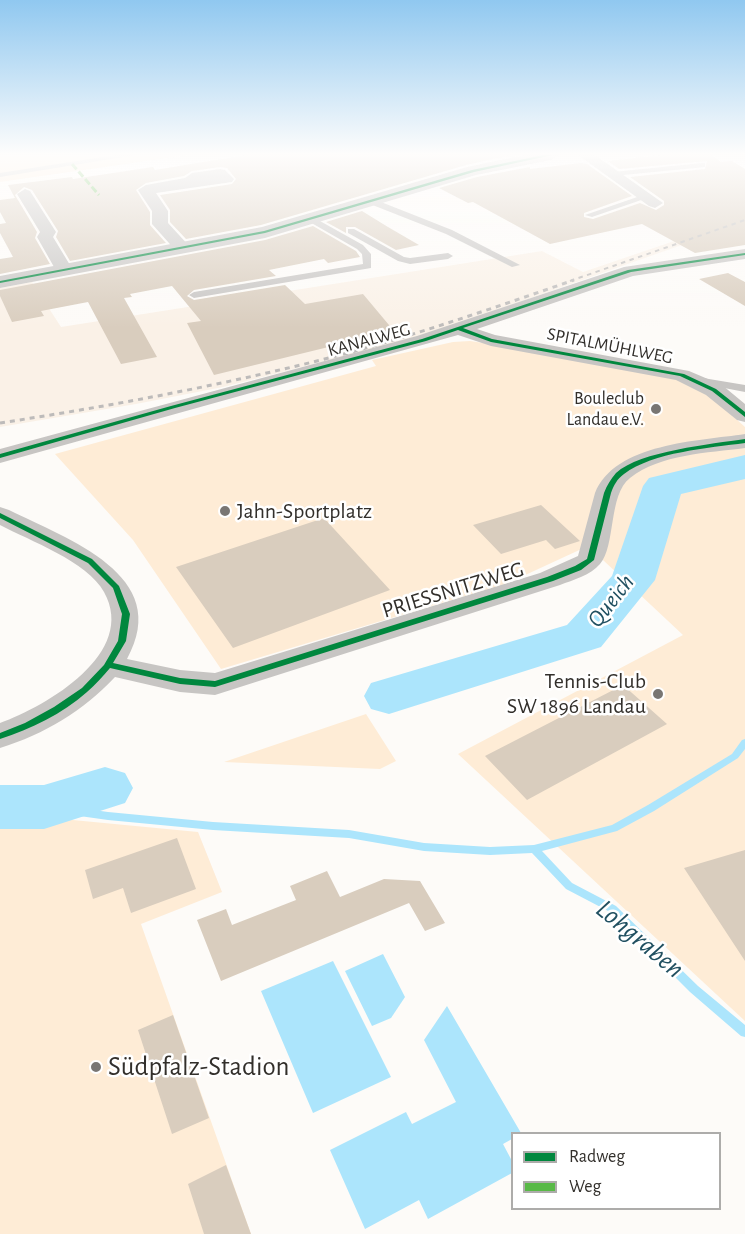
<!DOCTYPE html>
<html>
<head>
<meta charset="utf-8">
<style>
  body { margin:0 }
  #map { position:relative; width:745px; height:1234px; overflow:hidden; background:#fdfbf8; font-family:"Alegreya Sans",sans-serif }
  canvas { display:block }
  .legend { position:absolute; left:511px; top:1132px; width:210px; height:78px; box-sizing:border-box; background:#fff; border:2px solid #adacaa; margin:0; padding:8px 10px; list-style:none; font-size:18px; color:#322f2b }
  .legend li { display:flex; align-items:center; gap:12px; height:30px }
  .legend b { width:30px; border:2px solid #adacaa }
</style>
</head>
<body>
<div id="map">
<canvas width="745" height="1234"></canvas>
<ul class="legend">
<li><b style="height:8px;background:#00873e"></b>Radweg</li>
<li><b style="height:8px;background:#58b947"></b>Weg</li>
</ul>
</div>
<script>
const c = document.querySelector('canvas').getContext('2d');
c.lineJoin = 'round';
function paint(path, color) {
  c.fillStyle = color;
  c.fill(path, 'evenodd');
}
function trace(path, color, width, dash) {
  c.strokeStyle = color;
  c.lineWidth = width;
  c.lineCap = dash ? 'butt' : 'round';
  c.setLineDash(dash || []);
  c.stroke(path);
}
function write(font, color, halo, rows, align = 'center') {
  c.font = font + ' "Alegreya Sans",sans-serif';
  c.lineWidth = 5;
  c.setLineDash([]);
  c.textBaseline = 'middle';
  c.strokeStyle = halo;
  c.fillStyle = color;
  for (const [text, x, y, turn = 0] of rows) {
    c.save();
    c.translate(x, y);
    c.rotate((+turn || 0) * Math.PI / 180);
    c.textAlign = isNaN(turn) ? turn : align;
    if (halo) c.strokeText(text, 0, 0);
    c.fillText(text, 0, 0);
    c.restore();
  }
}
const built = new Path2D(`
  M680,239L696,240L446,328L377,348L223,387L136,404L0,427V288L32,282L61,327L542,251L583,272Z`);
const green = new Path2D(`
  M0,155H188L0,182Z
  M470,341L622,364L680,376L705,391L745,427V1021L458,754L683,635L588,546L508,583L221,669L133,540L55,454L376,366L372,360L453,342Z
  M366,714L396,761L380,769L224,762Z
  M0,815L31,816L198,832L222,892L141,924L251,1234H0Z`);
const water = new Path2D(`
  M383,954L405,997L391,1018L372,1026L345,971Z
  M333,961L391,1077L313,1113L261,991Z
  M447,1006L521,1133L512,1134V1139L503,1144L512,1161V1173L428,1219L419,1200L365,1229L330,1150L406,1112L412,1124L456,1102L424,1040Z`);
const stream = new Path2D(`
  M745,739V749L738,758L654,811L617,831L542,851L572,883L616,906L698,986L745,1025V1037L741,1036L690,992L610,912L566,889L532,853L490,855L424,851L349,838L213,830L108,820L44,811L41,810L39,807L41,804L44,803L108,812L213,822L349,830L424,843L490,847L534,845L612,825L648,805L732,754L742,740Z`);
const river = new Path2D(`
  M745,455V479L681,494L655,580L601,647L389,714L371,709L364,696L371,683L567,625L612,576L643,486L649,478Z
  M105,767L125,773L133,788L125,803L44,829H0V785H44Z`);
const building = new Path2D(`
  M245,155H511L466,165L261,225L186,239L170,222V210L160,195L232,184L236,179L227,168L220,167L192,171L184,176L146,183L136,190L150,212V225L166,243L70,261L56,237L58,231L32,190L24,187L15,195L37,232L35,238L50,264L0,274V259L13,257L0,233V224L6,223L0,212V200L15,198L8,185L72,177L73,179L153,167L155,170Z
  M660,155H712L721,162L732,161L745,169V245L695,253L642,224L550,244L473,202L468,203L439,188L477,177L530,167V169L581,163L587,164L632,196L584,213V217L593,219L640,203L656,210L664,205V201L630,177L705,169L707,161L619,169L608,161Z
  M362,211L388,227L419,245L396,250L355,227H346V233L326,222Z
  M313,226L356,251L360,257L328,263L324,259L269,270L276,276L194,290L187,296L194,300L285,285L305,304L363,294L394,331L214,375L187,323L201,321L172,286L130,294L132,297L124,298L157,357L121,364L88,302L41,311L44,316L12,322L0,296V290L265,240Z
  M728,273L745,282V306L699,279Z
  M541,505L580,541L555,549L546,540L501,554L473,525Z
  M324,518L390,590L233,648L176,567Z
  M623,685L667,724L527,800L485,756Z
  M177,838L196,889L131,913L123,888L93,899L85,870Z
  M745,850V961L684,868Z
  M327,871L340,897L384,879L420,881L445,923L425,931L409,903L221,981L197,920L226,909L232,925L296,900L290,886Z
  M173,1015L209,1118L172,1134L138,1030Z
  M226,1165L251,1234H204L188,1184Z`);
const service = new Path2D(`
  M115,155H136L0,177V173Z
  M702,163H705V167L613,176L609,174L613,172Z
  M643,195L650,197L592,217L585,215Z
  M370,200H376L452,230L520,265L512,267L446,234L370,204Z
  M311,216L363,245L371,254V268L194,298L189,295L194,292L363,264L362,254L357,249L308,221L307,219Z
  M348,229H354L404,257L410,258L448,253L453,256L448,259L410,264L398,261L348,233Z
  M697,377L745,385V392L693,382L691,380Z`);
const minor = new Path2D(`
  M578,155H595L663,203L655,208L649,206Z
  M220,169L225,170L234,179L232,182L156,193L168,211V223L191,248L189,252H177L152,224V211L138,190L146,185L185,178L192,173Z
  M25,189L30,191L56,232L53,237L73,270L70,274H58L37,237L40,232L17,194Z
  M745,249V259L633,276L477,329L495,335L689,371L722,385L745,404V422L737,420L706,395L676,380L491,346L458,335L0,463V449L417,336L624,267Z
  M745,434V448C708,453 660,454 630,478C608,495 616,546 600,564C591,575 573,580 560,585L215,695L180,692L115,677C83,711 45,734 0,748V723C47,706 138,653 104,592C87,561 30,541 0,525V507L9,510C67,539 174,575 127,659L180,670L215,673L540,573L578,556L595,493C615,443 699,441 745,434Z`);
const tertiary = new Path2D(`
  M524,155H559L551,160L476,175L265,238L0,288V276L262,227L467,167Z`);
const railFar1 = new Path2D(`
  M570,281L745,220`);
const rail = new Path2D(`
  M0,423C117,405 234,383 348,353C425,332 499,306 574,280`);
const quiet = new Path2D(`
  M72,164L99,195`);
const cycleway = new Path2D(`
  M543,155H553L474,172L265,233L0,283V281L264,231L472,170Z
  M745,253V255L631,272L463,328L492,339L684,374L716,389L745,412V417L712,391L680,376L491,342L458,330L426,341L175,408L0,458V454L171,406L422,339L628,270Z
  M745,439V443C709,448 653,452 624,474C617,479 614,485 611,493L594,560L581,570L553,581L215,687L180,684L110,668C103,676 95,685 87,692C62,714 31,729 0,739V733L25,723L54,707L82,688L104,665L118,641L122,614L113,588L88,563L0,518V513L92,559L119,586L130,614L126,641L113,663L180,678L215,681L547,577L575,566L587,559L604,493C607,485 611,479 616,473C640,451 712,444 745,439Z`);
const markers = [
  [656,409,6,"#797673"],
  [225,511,6,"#797673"],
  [658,694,6,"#797673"],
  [96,1067,6,"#797673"]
];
const farStreetnames = [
  ["KANALWEG",369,340,-15],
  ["SPITALMÜHLWEG",610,346,11]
];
const farPoinames = [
  ["Bouleclub",644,399],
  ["Landau e.V.",644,420]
];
const poiNames = [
  ["Jahn-Sportplatz",237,511],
  ["Tennis-Club",646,681,"right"],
  ["SW 1896 Landau",646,706,"right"]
];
const streetNames = [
  ["PRIESSNITZWEG",453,590,-17]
];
const waterNames = [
  ["Queich",611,601,-52]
];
const nearPoinames = [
  ["Südpfalz-Stadion",108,1067]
];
const nearWaternames = [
  ["Lohgraben",640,939,40]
];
paint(built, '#faf1e7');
paint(green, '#feecd6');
paint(water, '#ace5fc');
paint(stream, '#ace5fc');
paint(river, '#ace5fc');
paint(building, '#d9cdbe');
paint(service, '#c7c5c3');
paint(minor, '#c7c5c3');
paint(tertiary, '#c7c5c3');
trace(railFar1, '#bdbbba', 2, [4.5, 4.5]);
trace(rail, '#bdbbba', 3, [5, 5]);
trace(quiet, '#58b947', 3, [7, 3]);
paint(cycleway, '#00873e');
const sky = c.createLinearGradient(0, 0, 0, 328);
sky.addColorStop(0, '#90c8f0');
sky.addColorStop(0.47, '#fefdfc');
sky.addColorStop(1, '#fefdfc00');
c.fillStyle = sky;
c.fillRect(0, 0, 745, 328);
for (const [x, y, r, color] of markers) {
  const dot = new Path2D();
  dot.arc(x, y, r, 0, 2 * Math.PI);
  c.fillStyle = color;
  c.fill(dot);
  trace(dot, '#fff', 2);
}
write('18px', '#322f2b', '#fff', farStreetnames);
write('18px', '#322f2b', '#fff', farPoinames, 'right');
write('22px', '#322f2b', '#fff', poiNames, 'left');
write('22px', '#322f2b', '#fff', streetNames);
write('italic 24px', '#215061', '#fff', waterNames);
write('27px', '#322f2b', '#fff', nearPoinames, 'left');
write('italic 28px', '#215061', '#fff', nearWaternames);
</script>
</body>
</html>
